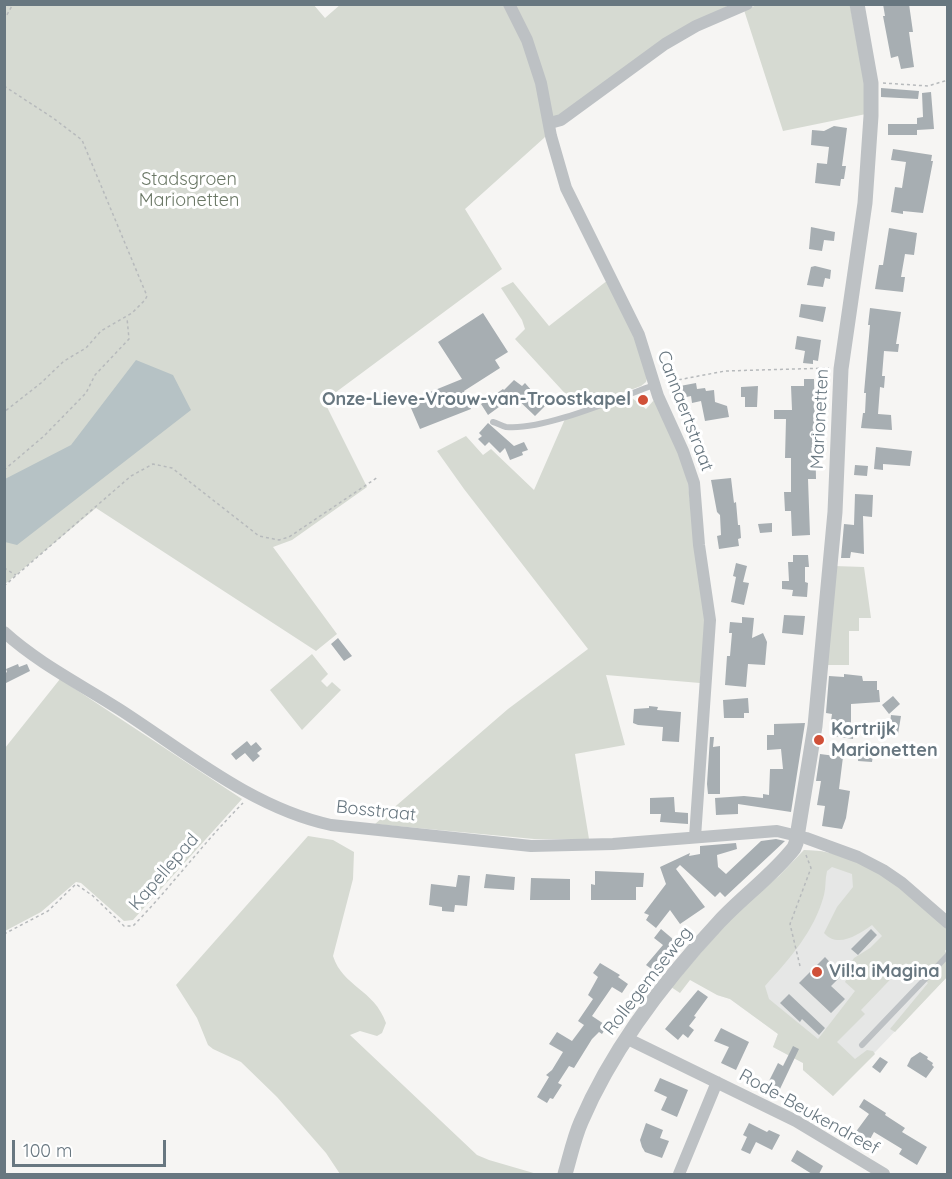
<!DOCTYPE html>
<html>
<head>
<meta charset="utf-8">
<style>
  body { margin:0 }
  #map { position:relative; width:952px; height:1179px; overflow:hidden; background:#f6f5f3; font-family:Quicksand,sans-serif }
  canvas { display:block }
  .frame { position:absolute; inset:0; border:6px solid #687780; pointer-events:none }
  .scale { position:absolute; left:12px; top:1140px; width:154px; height:27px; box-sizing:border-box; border:3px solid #687780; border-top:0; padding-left:8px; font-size:18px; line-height:21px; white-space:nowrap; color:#687780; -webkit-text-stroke:4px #fff; paint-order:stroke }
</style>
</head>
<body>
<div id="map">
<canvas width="952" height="1179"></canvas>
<div class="frame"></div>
<div class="scale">100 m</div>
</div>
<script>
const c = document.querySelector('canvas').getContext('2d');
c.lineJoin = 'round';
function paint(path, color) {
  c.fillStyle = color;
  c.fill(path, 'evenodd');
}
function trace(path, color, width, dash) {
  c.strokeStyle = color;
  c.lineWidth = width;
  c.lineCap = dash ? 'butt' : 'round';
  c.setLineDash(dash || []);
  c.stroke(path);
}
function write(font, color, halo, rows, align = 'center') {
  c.font = font + ' Quicksand,sans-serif';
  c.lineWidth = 6;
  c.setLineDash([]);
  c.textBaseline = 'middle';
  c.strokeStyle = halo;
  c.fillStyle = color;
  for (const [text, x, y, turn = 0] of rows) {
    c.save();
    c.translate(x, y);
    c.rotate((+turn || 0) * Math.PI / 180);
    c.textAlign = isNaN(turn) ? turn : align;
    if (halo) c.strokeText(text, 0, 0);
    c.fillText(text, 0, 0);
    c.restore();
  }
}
const built = new Path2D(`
  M804,850L820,851L855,858L947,948L945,951L947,954V977L833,1096L803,1070V1063L773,1047L778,1034L730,999L717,995L738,910L779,876Z`);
const green = new Path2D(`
  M313,4L325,18L341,4L730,5L674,33L565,112L544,138L465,209L502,269L324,401L367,487L292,540L273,547L337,634L316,651L96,508L5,584V5Z
  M757,5H850L867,98L866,114L783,131L744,10Z
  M608,280L629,323L648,375L646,382L641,386L585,407L572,401L515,339L525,329L522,320L501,288L513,282L549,326Z
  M632,398L646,409L654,400L686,468L705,623L700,683L606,675L625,745L575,754L589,839H534L375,824L508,709L588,649L464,489L437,451L466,436L483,455L491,449L534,490L565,419Z
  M834,566L864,567L871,618H859V631H849V665H827Z
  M312,654L328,674L321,681L327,687L332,682L341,690L302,730L270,690Z
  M60,679L242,799L133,920L124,921L81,883L76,882L41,912L5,931V748Z
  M308,836L333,840L354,852L353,879L333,956C343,987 374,989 386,1023L382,1033L377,1036L360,1031L350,1035L477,1155L489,1160L537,1174H340L326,1153L277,1097L241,1062L213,1049L208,1045L197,1018L176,985Z
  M804,850L820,851L855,858L884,873L947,926V948L945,951L947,954V977L895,1032L890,1029L928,983L906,963L861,1010L865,1014L837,1042L855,1059L867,1050L873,1051L875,1054L833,1096L803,1070V1063L773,1047L778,1034L730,999L717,995L690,980L680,993L671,987L738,910L779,876ZM832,867L852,874L853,887L837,907L824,933C838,949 859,934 872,925L882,936L870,948L854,958L849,966L850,973L845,982L855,991L818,1039L769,999L765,986C790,958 814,932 824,895C826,887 825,879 827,871Z`);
const water = new Path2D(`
  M136,360L173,375L191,410L17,545L5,542V479L71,445Z`);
const building = new Path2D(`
  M883,4H909L913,32H909L914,67L901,69L898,56L891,58L883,16H885Z
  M881,88L919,91L918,99L881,97Z
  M931,92L934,129L917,130V135H888V124H917V118L923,117L922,93Z
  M834,126L847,128L842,166H846L844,179H841L840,186L815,183L817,163L827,164L829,147L811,145L812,130L824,131Z
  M893,149L932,155L931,161H933L923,213L903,211V214L891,212L895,187L902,188L906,162L891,160Z
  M811,227L835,232L834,241L824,240L822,251L809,249Z
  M889,228L917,233L914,255L905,254L901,277H905L903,292L875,289L879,265H883Z
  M815,266L831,270L830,279L825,278L823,287L807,285L811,267Z
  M801,304L826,307L823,322L799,317Z
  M870,308L901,312L896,344H899L898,352L884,351L882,376H885L884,388L880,387L878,414L891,415L892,430L861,428L863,413H865L866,393H864L870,325H868Z
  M483,313L508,352L495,360L500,368L464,391L471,409L420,429L408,401L462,379L438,342Z
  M797,336L821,340L818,361L813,360V364L803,363L805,351L795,349Z
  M804,379H814L816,479H808L810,535L792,536L791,511H785L784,492H791V458H785L786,419H774V410H792L791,386H804Z
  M514,380L522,386L525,383L545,406L535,416L514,396L488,415L481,404L503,389L504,390Z
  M696,383L697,389L705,388L706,391L714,390L715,402L727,406L729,417L705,421L701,401L692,403L691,396L682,398L680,386Z
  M758,386L757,407H745V397H741V387Z
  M488,423L514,446L524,442L528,450L522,452L523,455L510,460L505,448L500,453L489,442L485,446L478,439L482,436L479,433Z
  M876,447L912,451L910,466L883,464V470L874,469Z
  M855,465L868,466L867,476L854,475Z
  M731,478L734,503L736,502L738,525H740L741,538L738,539L739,546L719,549L717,536L721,535L720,515L717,512L711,480Z
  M855,494L873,495L872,517L863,516L864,554L851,552L850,558H841L844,524L854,525Z
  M772,523V532L760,533L758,524Z
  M793,555H808L809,567H805V582L808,583L807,597L792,596L793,590L782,589V581H789L788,562H793Z
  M736,563L747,566L743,582L749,583L744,605L731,602L736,577L733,576Z
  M784,615L805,616L803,635L782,633Z
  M742,617L754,618L752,638L763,633L767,642L765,665L748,664L746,687L725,685L727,656H730L732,633H729L730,622L742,623Z
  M338,638L352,656L344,661L331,644Z
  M18,664L19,667L27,664L30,671L4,684V674L7,672L6,669Z
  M844,674L862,676L863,681H877V690H879L880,702L851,704V724L854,725L853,739L834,736L835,728L830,727L832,714L826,713L829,676L844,677Z
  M893,696L900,704L889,714L882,705Z
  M748,698L749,713H744V718H724L723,700Z
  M649,706L658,707L657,710L681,712L679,742L662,741L663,727L638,725L633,723L634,709L649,708Z
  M891,715L901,716L898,734L889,732Z
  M805,723L791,812L738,804V814L716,815L715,798L744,796L763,798V794L769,795L770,769H783L781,749L767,750V735H774V724Z
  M710,737H714L713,747L720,746V794H708L707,784Z
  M247,741L251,746L256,742L262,749L257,753L260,756L253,762L245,753L236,760L231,754Z
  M860,746L874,748L872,762L858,761Z
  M820,754L843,757L839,789L850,791L846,818L842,829L822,826L825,806L817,805L821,781H816Z
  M674,797L675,812L688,813V824L660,822L661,814H650V798Z
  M776,839L785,841L725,897L720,892L715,897L680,865L676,869L705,907L680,924L670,910L656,928L646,920L649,915L644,913L666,884L660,867L690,853L689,856L700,854V846L736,843L737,849L717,855L718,867L726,874L761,841Z
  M595,871L644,873L643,887H636V900H591V884L595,885Z
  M486,874L515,877L514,890L484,888Z
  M458,875L470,876L467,906L455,905L454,912L442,911V907L429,905L431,884L456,887Z
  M531,878L570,879V900H530Z
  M661,929L680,945L657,973L646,965L663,945L654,938Z
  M871,929L877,935L858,955L851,949Z
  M825,957L842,975L831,986L845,999L831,1013L799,983Z
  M600,963L620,975L618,977L628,984L622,993L612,987L592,1016L607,1026L602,1034L599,1032L592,1039L574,1068L569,1066L558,1083L562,1085L553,1099L550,1098L547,1103L537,1097L549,1077L546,1075L552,1070L563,1052L549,1044L557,1032L572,1041L584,1025L578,1021L593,999L588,995L598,977L593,973Z
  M698,990L708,997L694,1016L696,1017L689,1026L694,1030L688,1038L683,1034L678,1040L665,1029Z
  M789,994L825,1028L819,1035L802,1019L800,1022L780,1003Z
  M721,1028L749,1042L736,1070L721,1063L729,1047L714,1041Z
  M793,1046L799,1049L779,1091L767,1085L778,1063L783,1066Z
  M920,1052L928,1057L927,1059L933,1063L932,1065L934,1067L926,1078L907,1066L911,1058Z
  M880,1057L888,1062L880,1073L872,1067Z
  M660,1078L688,1090L677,1117L661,1110L667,1097L654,1091Z
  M864,1099L886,1113L885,1115L905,1128L902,1132L927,1147L917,1165L899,1154L902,1149L874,1132L869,1141L855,1133L869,1114L859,1107Z
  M646,1123L663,1130L660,1138L669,1141L662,1158L645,1152L642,1147L640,1140Z
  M749,1123L767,1132L769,1130L780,1135L772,1150L756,1142L750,1154L741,1150L747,1137L743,1135Z
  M797,1150L823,1166L819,1174H812L791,1161Z`);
const path = new Path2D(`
  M4,20L13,4
  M883,83L928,86L948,80
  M4,86L53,118L82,140L147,296L145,300L132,313L101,331L86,348L64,361L41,383L4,412
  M667,382L725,371L829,368
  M4,470L44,436L86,393L95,375L129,339L127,318
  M4,568L16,575
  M4,586L131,476L153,464L172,468L259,536L279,540L289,537L378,477
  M4,934L48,911L76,884L93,896L124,926H133C171,887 204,842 243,803
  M800,966L790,924L811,868L806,855`);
const service = new Path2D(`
  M493,422C497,423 502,426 506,427C543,431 618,398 654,385
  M862,1045L948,955`);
const minor = new Path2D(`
  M509,4L527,40L541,83L551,136L566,188L639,335L658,396L683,451L694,483L699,545L710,620L695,837
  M550,123L561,120L665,44L696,26L747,4
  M4,632C38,663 80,684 119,709C186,752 252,808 331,825L531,846L613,844L777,831L806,838L858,857L883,870L902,883L948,923
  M626,1038L796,1121L884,1174
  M679,1174L717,1082`);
const tertiary = new Path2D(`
  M565,1174C570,1157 574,1138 581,1122C613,1047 664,981 719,922C743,896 772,876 794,848L796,843L815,726L835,512L841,369L865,203L871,116V83L857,4`);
const markers = [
  [643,400,6,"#d05038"],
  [819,740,6,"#d05038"],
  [817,972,6,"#d05038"]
];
const parkNames = [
  ["Stadsgroen",189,180],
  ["Marionetten",189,201]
];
const poiNames = [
  ["Onze-Lieve-Vrouw-van-Troostkapel",631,400,"right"],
  ["Kortrijk",831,730],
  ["Marionetten",831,751],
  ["Vil!a iMagina",829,972]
];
const streetNames = [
  ["Cannaertstraat",685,411,69],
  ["Marionetten",820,419,-87],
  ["Bosstraat",376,811,6],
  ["Kapellepad",164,872,-49],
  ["Rollegemseweg",648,981,-52],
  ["Rode-Beukendreef",809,1112,29]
];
paint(built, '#e6e7e6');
paint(green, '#d6dad2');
paint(water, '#b6c2c5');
paint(building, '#a7aeb2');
trace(path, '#b7babc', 1.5, [3, 3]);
trace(service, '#bdc1c4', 6);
trace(minor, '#bdc1c4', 12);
trace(tertiary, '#bdc1c4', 15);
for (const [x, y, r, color] of markers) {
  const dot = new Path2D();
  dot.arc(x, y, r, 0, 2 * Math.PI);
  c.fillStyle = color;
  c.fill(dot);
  trace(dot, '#fff', 2);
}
write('18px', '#6b7866', '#fff', parkNames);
write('bold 18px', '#687780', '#fff', poiNames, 'left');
write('18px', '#687780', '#fff', streetNames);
</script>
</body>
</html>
